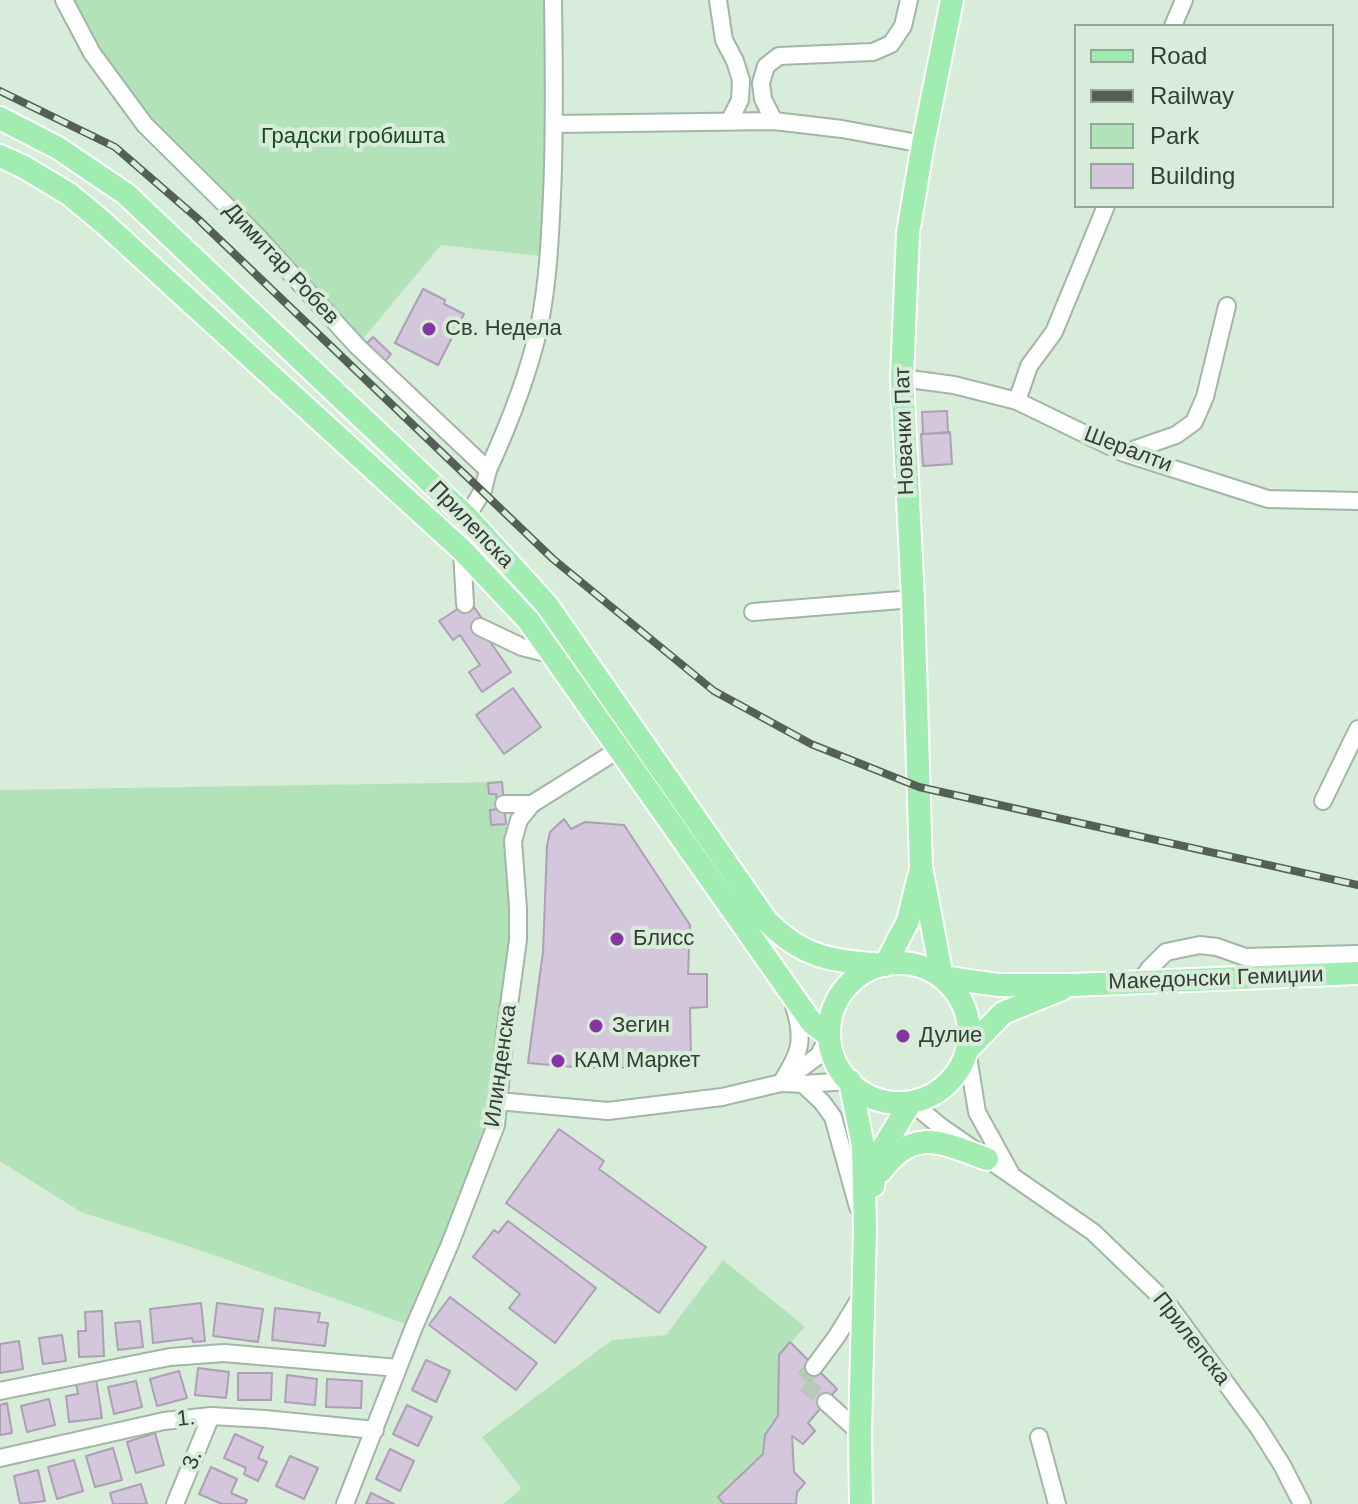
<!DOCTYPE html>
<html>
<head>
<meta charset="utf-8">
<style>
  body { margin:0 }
  #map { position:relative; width:1358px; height:1504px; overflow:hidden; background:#d7ecd9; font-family:Arial,sans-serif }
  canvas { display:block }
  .legend { position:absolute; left:1074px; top:24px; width:260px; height:184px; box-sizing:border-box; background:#d7ecd9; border:2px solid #96a697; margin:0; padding:10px 14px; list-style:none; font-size:24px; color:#353d35 }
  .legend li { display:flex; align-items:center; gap:16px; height:40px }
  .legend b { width:40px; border:2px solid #96a697 }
</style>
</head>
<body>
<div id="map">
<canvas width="1358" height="1504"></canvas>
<ul class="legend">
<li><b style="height:10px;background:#a0ecb1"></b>Road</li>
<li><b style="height:10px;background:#555f55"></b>Railway</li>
<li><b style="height:22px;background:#b2e3b8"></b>Park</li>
<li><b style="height:22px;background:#d4c6db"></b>Building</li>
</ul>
</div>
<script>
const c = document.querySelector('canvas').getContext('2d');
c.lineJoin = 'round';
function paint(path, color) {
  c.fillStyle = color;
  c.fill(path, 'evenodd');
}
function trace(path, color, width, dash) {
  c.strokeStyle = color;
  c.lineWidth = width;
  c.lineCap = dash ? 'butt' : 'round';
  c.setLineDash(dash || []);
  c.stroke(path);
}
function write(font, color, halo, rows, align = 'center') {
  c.font = font + ' Arial,sans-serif';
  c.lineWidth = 8;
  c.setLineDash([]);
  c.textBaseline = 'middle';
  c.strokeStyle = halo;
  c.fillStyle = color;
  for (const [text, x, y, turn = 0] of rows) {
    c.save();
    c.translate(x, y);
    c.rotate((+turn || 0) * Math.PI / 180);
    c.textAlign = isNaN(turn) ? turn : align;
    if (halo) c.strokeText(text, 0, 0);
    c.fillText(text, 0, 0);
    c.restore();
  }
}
const green = new Path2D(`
  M64,0H553L550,257L441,245L357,346L145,125Z
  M502,782L508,840L518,908L496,1125L414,1327L194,1248L81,1212L0,1161V790Z
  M723,1260L805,1327L779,1355L778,1416L765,1435L763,1454L719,1497L724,1504H504L521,1488L482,1437L612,1340L666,1335Z`);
const building = new Path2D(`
  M423,289L445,300L444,304L464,314L438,365L395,343Z
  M373,337L391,354L384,363L365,345Z
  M947,411L948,433L923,434L922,412Z
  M950,432L952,464L923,466L921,434Z
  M470,601L483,620L480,627L511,672L482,692L469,672L480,665L460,635L453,640L439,621Z
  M513,688L541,727L504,754L476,715Z
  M502,782L506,824L491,825L490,810L498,809L496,794H489L488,783Z
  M564,819L571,829L585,822L624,825L690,925L688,974H707V1007L690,1008L691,1065L647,1068L574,1067L528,1063L543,952L547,846L550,832Z
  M559,1129L604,1161L599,1169L706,1247L659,1313L506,1203Z
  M508,1221L596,1288L555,1343L509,1308L520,1294L473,1257L494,1230L498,1233Z
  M450,1297L537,1363L516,1390L429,1325Z
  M201,1303L205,1341L193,1342L192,1338L153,1343L150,1309Z
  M217,1303L263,1309L258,1342L213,1336Z
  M275,1308L320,1313L318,1322L328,1323L325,1346L272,1340Z
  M102,1311L104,1356L79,1357L78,1331H86L85,1312Z
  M140,1321L143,1347L118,1350L115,1323Z
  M62,1335L66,1361L43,1364L39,1338Z
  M19,1341L23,1369L0,1373V1344Z
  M790,1342L837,1389L808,1423L815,1431L803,1444L792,1436L794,1472L805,1483L797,1492L796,1504H724L718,1497L763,1454L765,1435L778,1416L779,1355Z
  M426,1360L450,1371L436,1402L412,1390Z
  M198,1368L229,1372L226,1398L195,1395Z
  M179,1371L187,1398L157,1406L150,1379Z
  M238,1373H272L271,1400H238Z
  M287,1375L317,1379L315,1405L285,1402Z
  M96,1379L102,1418L69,1422L66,1396L78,1394L76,1382Z
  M327,1379L362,1381L361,1408L326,1407Z
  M136,1381L142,1407L114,1414L108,1387Z
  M49,1399L55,1425L27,1432L21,1406Z
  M7,1403L12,1433L0,1435V1405Z
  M407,1405L432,1417L418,1446L393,1434Z
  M155,1433L164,1465L136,1473L127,1442Z
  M235,1434L263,1447L258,1458L267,1462L258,1481L244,1474L246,1468L224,1458Z
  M113,1448L122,1480L95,1487L86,1456Z
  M390,1449L414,1461L400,1491L376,1479Z
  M290,1456L318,1468L304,1499L276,1486Z
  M74,1460L83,1491L57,1499L48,1467Z
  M211,1467L237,1479L231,1493L247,1500L245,1504H222L199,1494Z
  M38,1470L45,1501L20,1504L14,1476Z
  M141,1484L147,1504H113L110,1493Z
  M371,1493L394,1504H366Z`);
const minorTunnel = new Path2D(`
  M814,1367L801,1381L826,1402`);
const minor = new Path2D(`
  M64,0L92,53L145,125L254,233L357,346L488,470L483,490L467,517
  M718,0L724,40L735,61L741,80L740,100L730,120
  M1173,26L1184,0
  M774,121L763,99L761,83L766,66L779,56L873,52L891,44L903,26L909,0
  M555,124L774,121L842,129L923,144
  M902,378L954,385L1017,401L1124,453L1268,499L1358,501
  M1017,401L1029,366L1054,332L1106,206
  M1124,453L1176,435L1194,422L1205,397L1227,306
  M488,470C509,424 528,377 539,327C548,283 550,239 552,195C555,130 554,65 553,0
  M462,550L465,604
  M753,612L913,599
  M480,627L522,647L554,655
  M1323,801L1358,729
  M504,804H532
  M1140,982L1149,969L1166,952L1200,945L1217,947L1245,957L1358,954
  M967,1050L977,1112L1010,1172
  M789,1077L818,1056L829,1036
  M781,1083C800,1053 805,1041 794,1006
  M803,1084L850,1081
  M498,1101L608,1111L722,1097L781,1083L803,1084L822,1102L833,1117L858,1207
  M911,1102L940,1126L1093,1232L1167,1303L1258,1427L1282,1465L1302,1504
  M814,1367L837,1336L862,1295
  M0,1391L170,1357L224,1353L398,1368
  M826,1402L860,1433
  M1039,1437L1057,1504
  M0,1458L164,1421L211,1416L265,1419L375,1430
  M175,1504L211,1416
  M345,1504L414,1327L450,1244L496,1125L505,1034L518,940V908L513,841L519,820L532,804L618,750`);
const major = new Path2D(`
  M952,0L923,144L908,233L902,378L913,599L921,867L942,977L998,985H1073L1358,973
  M0,118L58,148L126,194L467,517L547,605L766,920C803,959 834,961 885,965L908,921L919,876
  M0,156L24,167L69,194L105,224L462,550L528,620L812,1023L829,1036
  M829 1033a70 70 0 1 1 140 0a70 70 0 1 1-140 0Z
  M967,1050L1003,1013L1062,989
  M850,1081L863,1146L865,1230L860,1433L861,1504
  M881,1171C914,1126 942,1143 987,1159
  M873,1186L878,1156L911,1102`);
const rail = new Path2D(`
  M0,91L115,147L197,218L553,559L714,691L811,744L919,787L1358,885`);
const markers = [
  [429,329,8,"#8535a4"],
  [617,939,8,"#8535a4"],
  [596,1026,8,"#8535a4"],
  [903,1036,8,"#8535a4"],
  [558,1061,8,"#8535a4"]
];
const parkNames = [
  ["Градски гробишта",353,137]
];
const streetNames = [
  ["Димитар Робев",281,264,47],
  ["Новачки Пат",905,431,-92],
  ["Шералти",1128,450,21],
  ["Прилепска",471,525,46],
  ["Македонски Гемиџии",1216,979,-2],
  ["Илинденска",501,1066,-82],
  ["Прилепска",1191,1339,52],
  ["1.",186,1419,-6],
  ["3.",193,1460,-68]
];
const poiNames = [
  ["Св. Недела",445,329],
  ["Блисс",633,939],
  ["Зегин",612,1026],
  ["Дулие",919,1036],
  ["КАМ Маркет",574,1061]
];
paint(green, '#b2e3b8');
paint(building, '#d4c6db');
trace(building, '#ad9fb4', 2);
trace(minorTunnel, '#b7c9b8', 16, [16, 8]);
trace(minor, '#a1b6a4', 20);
trace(major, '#fff', 26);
trace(minor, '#fff', 16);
trace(major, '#a0ecb1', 22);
trace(rail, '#555f55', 8);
trace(rail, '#d7ecd9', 5, [15]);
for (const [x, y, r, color] of markers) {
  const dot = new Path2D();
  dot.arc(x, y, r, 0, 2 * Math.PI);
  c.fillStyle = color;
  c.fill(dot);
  trace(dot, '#d7ecd9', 3);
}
write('22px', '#174b24', '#d7ecd9', parkNames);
write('22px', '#353d35', '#d7ecd9', streetNames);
write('22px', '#353d35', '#d7ecd9', poiNames, 'left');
</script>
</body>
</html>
